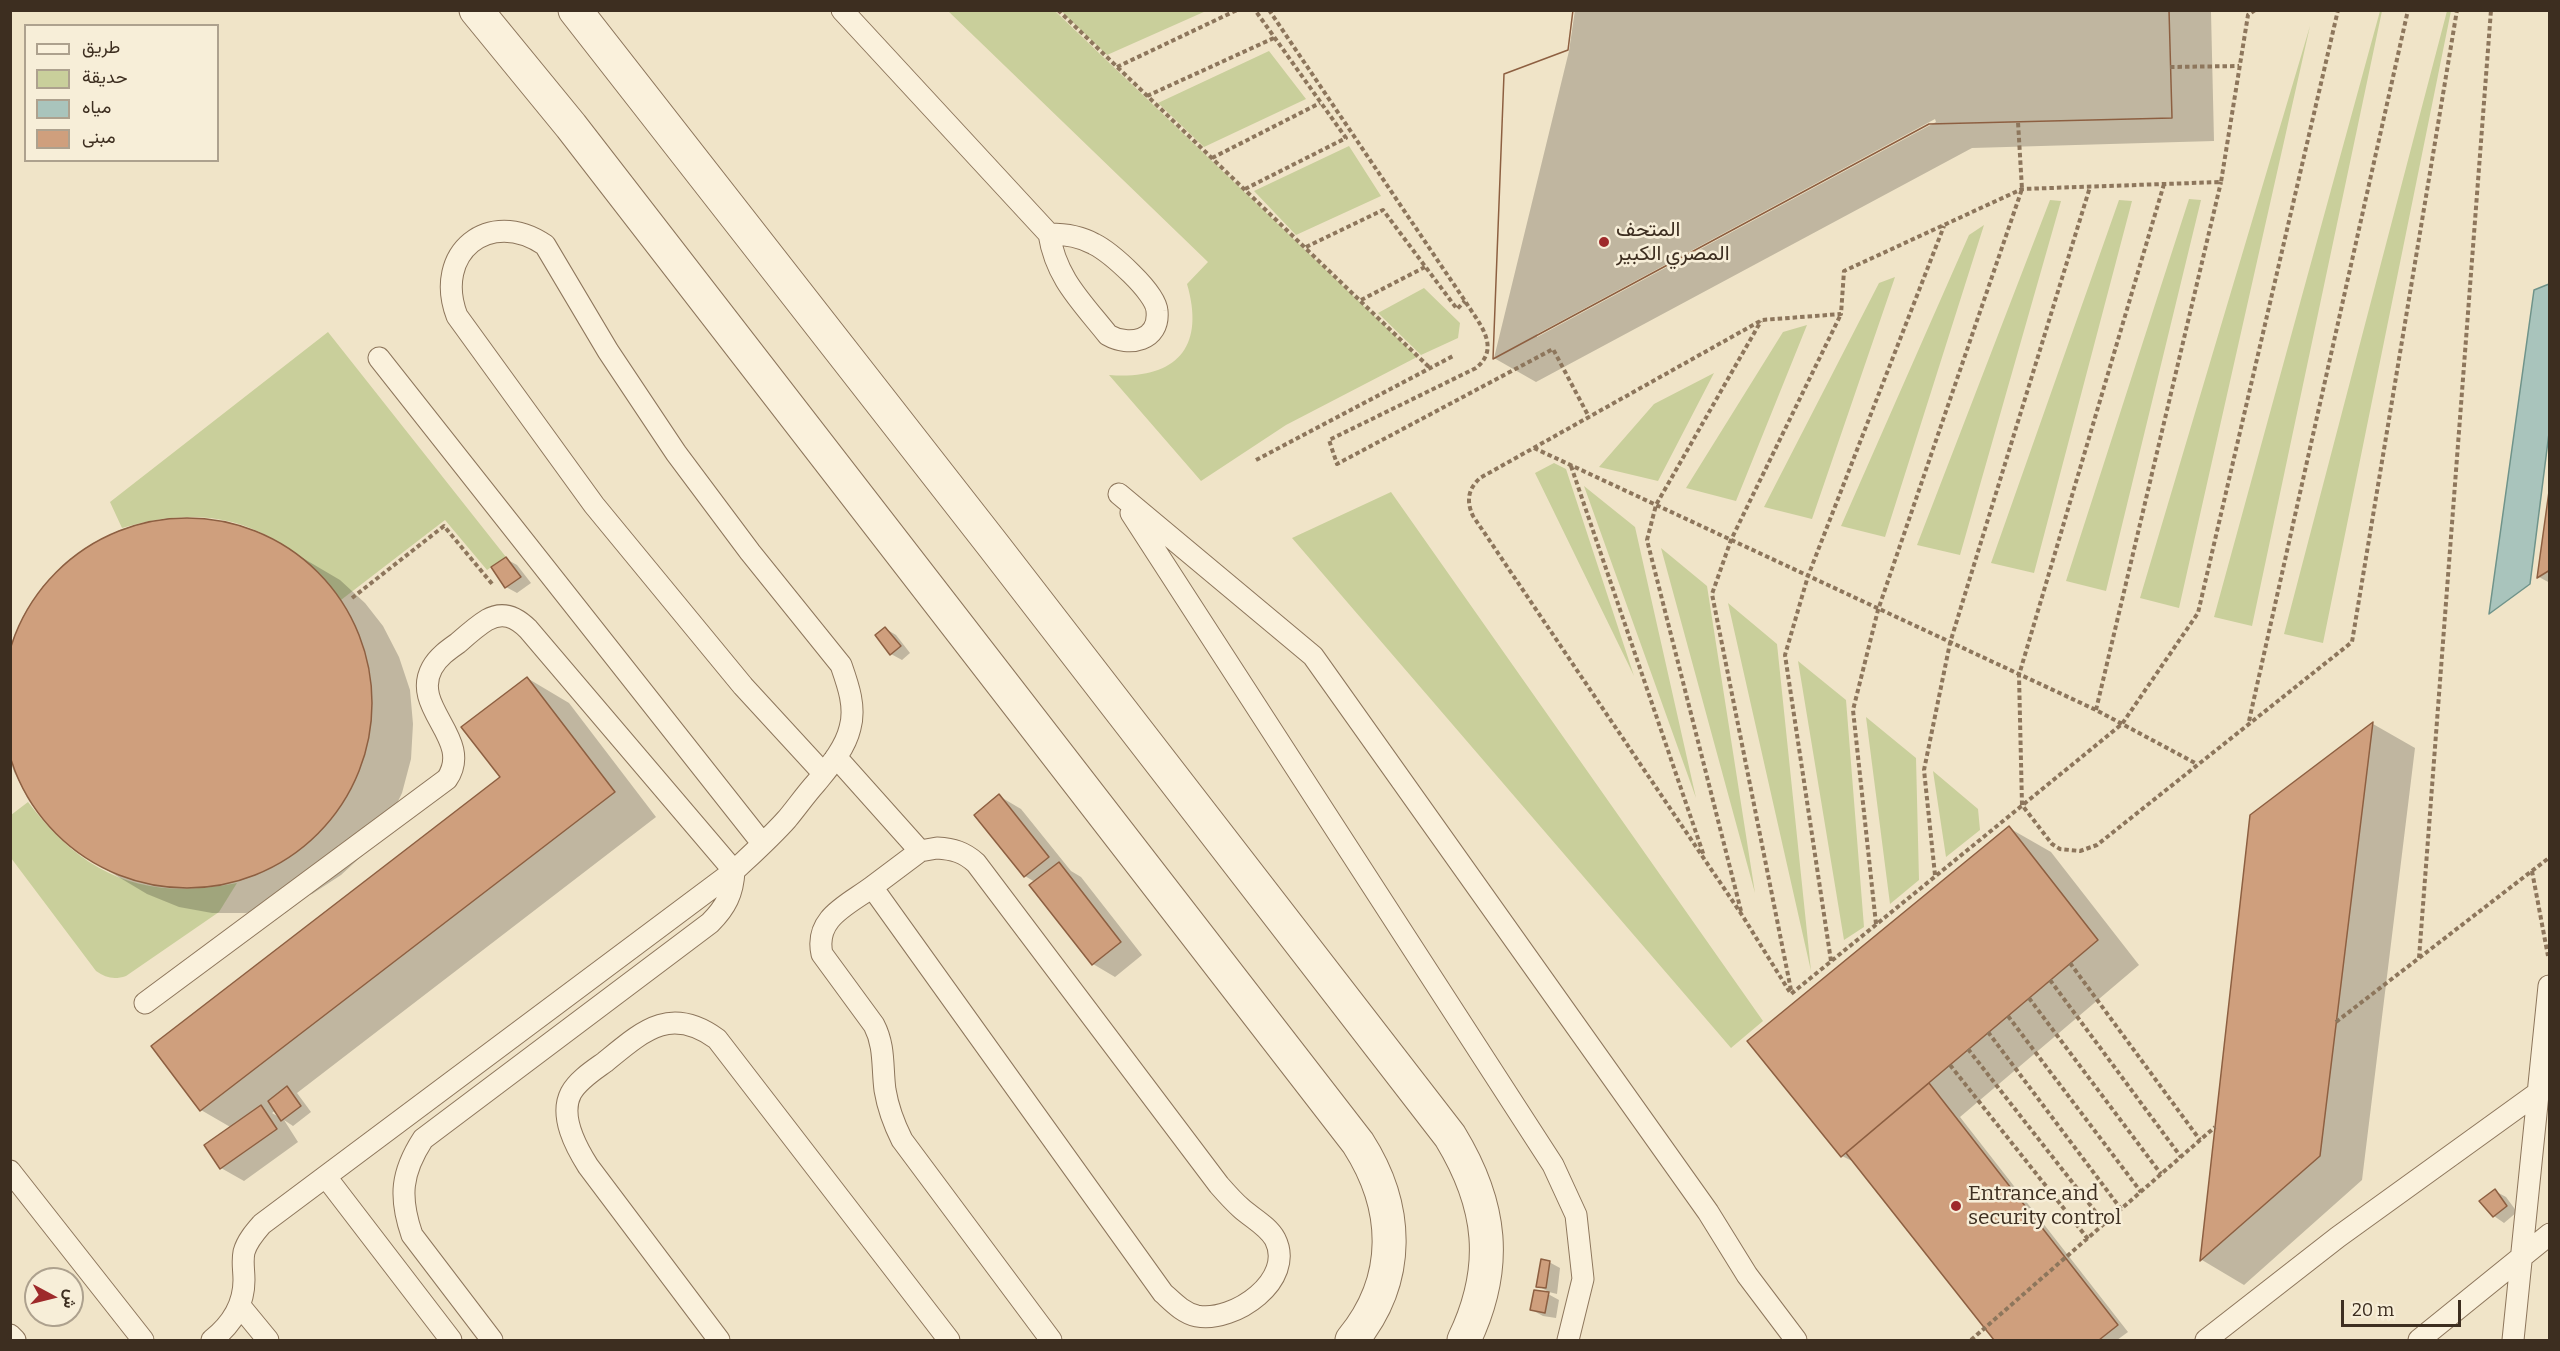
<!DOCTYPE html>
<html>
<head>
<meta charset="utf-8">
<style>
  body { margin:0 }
  #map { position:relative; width:2560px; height:1351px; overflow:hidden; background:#f0e4c8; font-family:Bitter,Vazirmatn,serif }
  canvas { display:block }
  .frame { position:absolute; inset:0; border:12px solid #3d2e20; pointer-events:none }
  .legend { position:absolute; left:24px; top:24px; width:195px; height:138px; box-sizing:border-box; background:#f7eed8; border:2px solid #ada18e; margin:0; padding:8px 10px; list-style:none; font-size:18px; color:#3d2e20 }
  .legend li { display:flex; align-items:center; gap:12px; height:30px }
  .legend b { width:30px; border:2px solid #ada18e }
  .north { position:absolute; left:24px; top:1267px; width:60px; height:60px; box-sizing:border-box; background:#f7eed8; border:2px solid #ada18e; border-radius:50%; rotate:97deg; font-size:16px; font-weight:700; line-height:24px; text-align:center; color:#3d2e20 }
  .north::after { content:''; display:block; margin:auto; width:21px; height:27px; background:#9e2a2b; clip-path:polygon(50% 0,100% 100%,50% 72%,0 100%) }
  .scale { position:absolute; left:2341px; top:1300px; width:120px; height:27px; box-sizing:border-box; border:3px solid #3d2e20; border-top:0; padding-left:8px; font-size:18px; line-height:21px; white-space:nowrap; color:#3d2e20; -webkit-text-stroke:4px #f7eed8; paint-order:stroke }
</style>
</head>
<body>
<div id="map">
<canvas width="2560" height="1351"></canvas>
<div class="frame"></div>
<ul class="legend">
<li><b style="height:8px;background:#faf1dc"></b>طريق</li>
<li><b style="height:16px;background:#c9cf9b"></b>حديقة</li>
<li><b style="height:16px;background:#a9c4bc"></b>مياه</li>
<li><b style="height:16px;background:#cf9f7d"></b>مبنى</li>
</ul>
<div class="north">ش</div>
<div class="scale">20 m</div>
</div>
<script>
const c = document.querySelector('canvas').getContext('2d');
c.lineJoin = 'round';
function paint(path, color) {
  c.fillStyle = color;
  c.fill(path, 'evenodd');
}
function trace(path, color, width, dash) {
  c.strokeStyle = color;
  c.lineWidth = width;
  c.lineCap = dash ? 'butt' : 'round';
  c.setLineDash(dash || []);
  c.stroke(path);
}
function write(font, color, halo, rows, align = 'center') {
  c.font = font + ' Bitter,Vazirmatn,serif';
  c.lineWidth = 5;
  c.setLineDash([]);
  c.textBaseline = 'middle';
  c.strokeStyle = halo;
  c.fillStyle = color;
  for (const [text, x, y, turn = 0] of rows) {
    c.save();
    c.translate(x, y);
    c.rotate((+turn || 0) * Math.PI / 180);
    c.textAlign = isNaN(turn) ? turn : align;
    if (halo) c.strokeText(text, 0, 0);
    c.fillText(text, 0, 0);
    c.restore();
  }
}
const green = new Path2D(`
  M948,11H1055L1417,357L1286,425L1201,481L1109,375C1175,380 1206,349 1187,284L1208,262Z
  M1061,11H1206L1107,55Z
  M2380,11H2382L2252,626L2214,617Z
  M2447,11H2451L2323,643L2284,634Z
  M2310,26L2179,608L2140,598Z
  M1269,51L1306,99L1204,147L1158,103Z
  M1349,146L1381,196L1296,235L1254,191Z
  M2189,199L2201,200L2106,591L2066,581Z
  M2050,200L2061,201L1960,555L1917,545Z
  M2119,200L2132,201L2034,573L1991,563Z
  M1984,225L1885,537L1841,526L1969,235Z
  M1895,277L1812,519L1764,507L1879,283Z
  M1424,288L1460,323L1458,338L1421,355L1378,313Z
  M1807,325L1736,501L1686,488L1783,332Z
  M328,332L506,557L487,570L445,520L341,600C282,526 215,500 122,528L110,502Z
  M1714,373L1658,481L1599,467L1654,404Z
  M1554,463L1566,469L1634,676L1535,473Z
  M1584,486L1635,527L1696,798Z
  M1391,492L1763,1021L1731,1048L1292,538Z
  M1661,548L1707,586L1755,893Z
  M1728,603L1777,644L1811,971Z
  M1798,661L1846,700L1864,927L1844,940Z
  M1866,717L1916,758L1919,880L1890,904Z
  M1933,771L1978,809L1980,830L1946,857Z
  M28,802C85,877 144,901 237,883L219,912L126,976C114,980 106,978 96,971L11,858V815Z`);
const water = new Path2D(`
  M2549,284V433L2530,584L2489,614L2534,290Z`);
const shadow = new Path2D(`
  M1575,10H2214L2211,12L2214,141L1972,148L1536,382L1494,358L1569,51ZM1935,119L1936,122L1537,337V334Z
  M2550,496V583L2539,577Z
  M168,518L202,519L236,525L267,537L340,580L365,603L383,626L399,657L410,690L413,724L411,759L402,793L387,824L366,852L341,875L312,894L279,907L246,913H212L179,907L147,894L75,851L50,828L29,801L14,772L10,760V645L25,613L43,586L66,562L93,543L122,529Z
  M506,559L517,565L531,583L517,593L506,587Z
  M886,629L896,635L910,653L902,660L891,654Z
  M527,678L569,703L656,817L297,1093L311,1112L293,1126L284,1120L298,1142L244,1181L221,1168L232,1128L201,1110L153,1046L502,777ZM276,1110L282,1119L272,1113Z
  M2373,724L2415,748L2362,1180L2244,1285L2202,1260L2251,816Z
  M999,796L1021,809L1071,871L1081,877L1142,955L1115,977L1093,964L1035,882L1025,876Z
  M2009,828L2051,852L2139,965L1960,1117L2128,1332L2117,1340H1996L1856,1163L1842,1156Z
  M2495,1191L2506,1197L2517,1212L2504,1223L2494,1216Z
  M1549,1262L1560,1268L1557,1294L1549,1292L1538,1286Z
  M1548,1294L1559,1300L1556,1318L1543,1316L1532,1310Z`);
const building = new Path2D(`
  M1573,10H2169L2172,118L1929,124L1493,359L1504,74L1568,50Z
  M1573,10H2169L2172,118L1929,124L1493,359L1504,74L1568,50Z
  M2550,484V570L2537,578Z
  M2 703a185 185 0 1 1 370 0a185 185 0 1 1-370 0Z
  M506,557L521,577L505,588L491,567Z
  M885,627L901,646L890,655L875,635Z
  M527,677L615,792L200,1111L151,1046L500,777L461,727Z
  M2373,722L2320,1156L2200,1261L2250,815Z
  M999,794L1049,857L1024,877L974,815Z
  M2009,826L2098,940L1841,1157L1747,1041Z
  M1059,862L1121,942L1092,965L1029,885Z
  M1929,1083L2118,1325L2099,1340H1994L1846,1153Z
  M287,1086L301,1106L281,1121L268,1101Z
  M261,1105L277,1129L220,1169L204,1145Z
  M2495,1189L2507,1206L2493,1217L2479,1201Z
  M1541,1259L1550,1261L1546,1288L1536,1287Z
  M1534,1290L1549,1292L1545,1313L1530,1310Z`);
const path = new Path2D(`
  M1058,10L1430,368
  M1269,10L1465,301C1478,322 1502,347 1476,368L1329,440L1337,464L1553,349L1589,417
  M2255,10L2248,15L2221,182L2022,189L1844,271L1841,314L1762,320L1480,478C1468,489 1466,501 1473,516L1742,915L1791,994L2122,724L2198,613L2338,10
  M1117,67L1237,10
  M2170,67L2239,66
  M1147,96L1274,38
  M1212,158L1320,103
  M2164,184L2019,675L2022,805L2052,844L2060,849L2080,851L2097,845L2352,642L2457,10
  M1245,189L1346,138L1255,10
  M1306,247L1383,210L1457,309L1465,301
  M1361,300L1425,267
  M1534,448L2096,710L2197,764
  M1256,460L1453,356
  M1571,466L1704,856
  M352,598L444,526L493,585
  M2096,710L2221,182
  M2249,721L2408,10
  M2532,871L2548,956
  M1935,875L1924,770L1950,643L2090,187
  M1741,911L1647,540L1656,505L1761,321
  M1876,924L1853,710L1878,610L2022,189L2018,122
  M2419,958L2491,10
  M1831,961L1785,655L1808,576L1944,226
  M2070,963L2200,1140
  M2050,980L2181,1157
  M1791,990L1712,594L1731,540L1841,314
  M2029,998L2161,1174
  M2008,1016L2141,1192
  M2336,1022L2550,857
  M1988,1032L2121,1209
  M1968,1049L2105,1224
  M1950,1065L2088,1239
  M1971,1340L2215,1127`);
const service = new Path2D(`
  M842,10L1049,234
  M1049,234C1065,234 1080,236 1094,244C1110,252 1156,292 1157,311C1160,341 1129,347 1108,335C1081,301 1056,278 1049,234Z
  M379,358L762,843
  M1119,494L1313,656L1708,1212L1747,1275L1796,1340
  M1131,513L1553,1165L1576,1215L1583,1279L1568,1340
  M836,757L920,851
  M937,848C953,849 964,852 976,863L1219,1185C1226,1193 1233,1201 1241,1208C1252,1218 1268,1226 1275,1239C1296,1280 1234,1323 1197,1316C1183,1313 1173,1302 1163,1293L872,887L920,851Z
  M872,887C848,905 814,918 822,954L874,1025C885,1046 882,1067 885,1090C888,1108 894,1124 902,1140L1051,1340
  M145,1003L447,779C474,739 410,708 432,668C438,657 448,650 458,643C467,635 477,626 487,620C503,611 516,617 528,629L734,871C733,893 726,907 710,923L423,1139C401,1173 399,1197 412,1235L492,1340
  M10,1171L143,1340
  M326,1177L451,1340
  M240,1306L268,1340
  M10,1335L15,1340
  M212,1340C231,1325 244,1306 244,1280C244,1270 242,1262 244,1252C247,1241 255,1232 262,1224L734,871C752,854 771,837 787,819C797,807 806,794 816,783C829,767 845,749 850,728C856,707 848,685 841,665L750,552L676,453L608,351L545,245C489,207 433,253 457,316L594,505L743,686L823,773
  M719,1340L588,1166C576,1147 559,1116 571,1093C578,1080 594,1070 605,1062C643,1031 670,1005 717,1039L949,1340
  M2206,1340L2338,1237L2550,1084
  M2419,1340L2550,1234
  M2513,1340L2549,986`);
const tertiary = new Path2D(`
  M476,10L571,126L1358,1143C1399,1207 1402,1279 1352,1340
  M575,10L993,545L1450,1136C1492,1205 1499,1267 1464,1340`);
const markers = [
  [1604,242,6,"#9e2a2b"],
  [1956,1206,6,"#9e2a2b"]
];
const poiNames = [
  ["المتحف",1616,230],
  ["المصري الكبير",1616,254],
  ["Entrance and",1968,1194],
  ["security control",1968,1218]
];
paint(green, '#c9cf9b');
paint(water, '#a9c4bc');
trace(water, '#6f938a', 1.5);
paint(shadow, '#0003');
paint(building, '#cf9f7d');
trace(building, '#8d5f41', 1.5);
trace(service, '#8d765c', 23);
trace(tertiary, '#8d765c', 35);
trace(path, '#8d765c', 4, [4.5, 3]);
trace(service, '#faf1dc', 21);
trace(tertiary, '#faf1dc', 33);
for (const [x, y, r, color] of markers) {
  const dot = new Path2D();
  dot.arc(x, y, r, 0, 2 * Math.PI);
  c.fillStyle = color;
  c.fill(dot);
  trace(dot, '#f7eed8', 2);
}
write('21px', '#3d2e20', '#f7eed8', poiNames, 'left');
</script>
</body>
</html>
